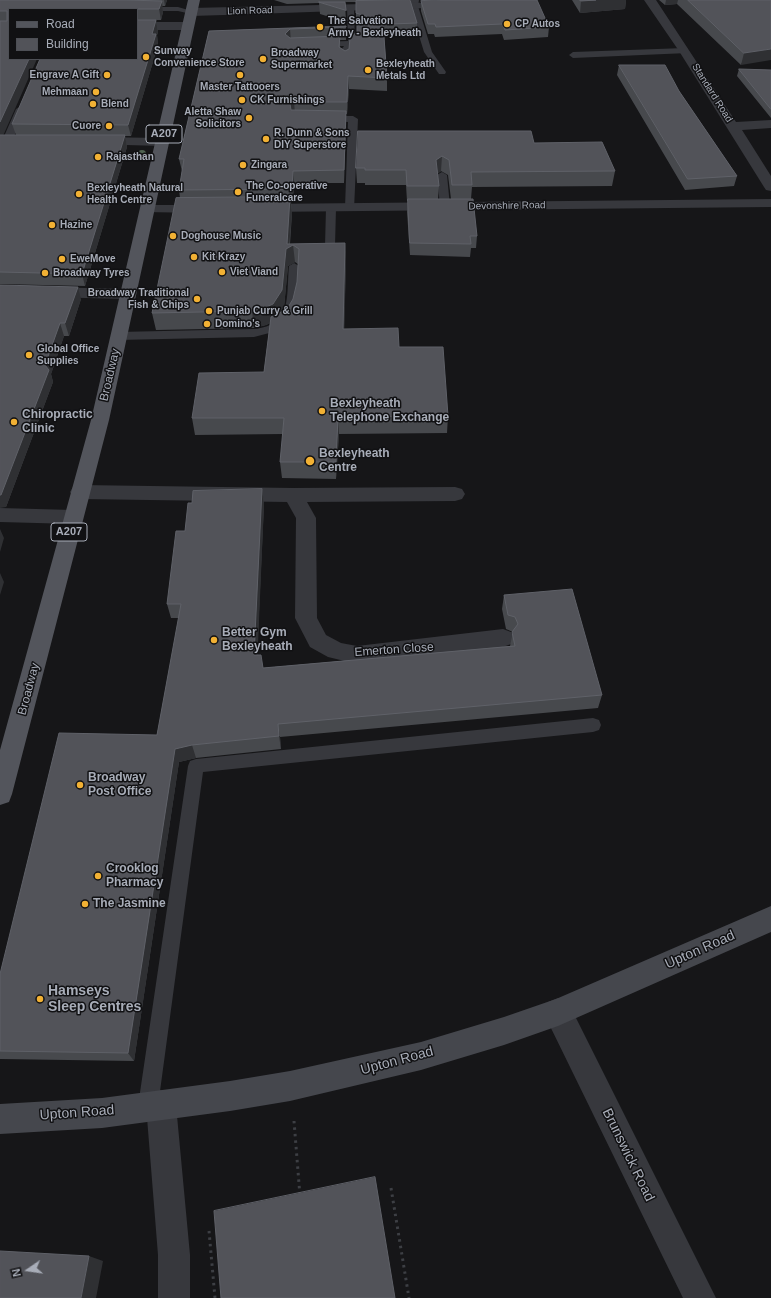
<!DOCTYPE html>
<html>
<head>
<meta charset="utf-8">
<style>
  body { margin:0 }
  #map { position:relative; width:771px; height:1298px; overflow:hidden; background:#161618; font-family:Helvetica,sans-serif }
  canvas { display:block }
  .legend { position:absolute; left:8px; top:8px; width:130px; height:52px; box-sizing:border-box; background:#111113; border:1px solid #4d4f55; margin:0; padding:5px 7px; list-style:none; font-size:12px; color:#a8adb8 }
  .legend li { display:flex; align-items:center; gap:8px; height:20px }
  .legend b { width:20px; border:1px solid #4d4f55 }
  .north { position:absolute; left:8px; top:1250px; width:40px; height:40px; -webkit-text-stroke:3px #111113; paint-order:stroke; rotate:257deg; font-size:11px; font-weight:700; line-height:16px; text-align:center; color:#a8adb8 }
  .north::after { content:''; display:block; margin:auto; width:14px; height:18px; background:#a8adb8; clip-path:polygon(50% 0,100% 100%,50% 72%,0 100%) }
</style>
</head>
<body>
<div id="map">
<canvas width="771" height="1298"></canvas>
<ul class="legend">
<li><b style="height:5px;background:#53555c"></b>Road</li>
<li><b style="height:11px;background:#525359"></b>Building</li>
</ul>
<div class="north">N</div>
</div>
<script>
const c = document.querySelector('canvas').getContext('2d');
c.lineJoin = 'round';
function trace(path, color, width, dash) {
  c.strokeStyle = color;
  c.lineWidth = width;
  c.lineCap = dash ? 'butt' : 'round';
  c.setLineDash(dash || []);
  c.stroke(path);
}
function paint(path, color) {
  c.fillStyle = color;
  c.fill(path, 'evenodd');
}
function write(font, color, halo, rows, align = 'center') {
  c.font = font + ' Helvetica,sans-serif';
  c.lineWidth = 3;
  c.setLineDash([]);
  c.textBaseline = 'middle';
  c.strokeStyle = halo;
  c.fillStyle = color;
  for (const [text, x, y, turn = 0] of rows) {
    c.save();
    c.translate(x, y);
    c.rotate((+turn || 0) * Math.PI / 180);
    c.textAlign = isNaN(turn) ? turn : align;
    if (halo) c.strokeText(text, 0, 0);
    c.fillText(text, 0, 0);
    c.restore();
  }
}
const path = new Path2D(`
  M294,1121L300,1196
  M391,1188L409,1298
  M209,1231L215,1298`);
const lane = new Path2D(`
  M411,0H419L418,6L432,52L446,72L445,74H439L424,52L410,6Z
  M347,6L354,8L355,45L345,53L341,50L344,46L318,47V43L321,42L348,41Z
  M139,7H178L195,12L191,14L178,11H139Z
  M685,48L688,49V53L573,58L569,55L573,52Z
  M21,106L26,109L12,141L7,144L4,143L2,141L16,109Z
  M326,116H353L358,119L354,210H346L345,208L348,122L323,121V117Z
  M442,172L447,175L450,206L445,209L440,206L437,175Z
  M331,205L336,208L335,246L330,249L325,246L326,208Z
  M294,263L299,266L297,299L293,315L288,324L277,331L254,337L118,340L112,336L118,332L254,329C293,325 286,297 289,266Z
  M593,718L599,720L601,725L599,730L593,732L203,772L158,1106L155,1113L148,1116L141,1113L138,1106L188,766L190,761L196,759Z`);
const street = new Path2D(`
  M644,0H656L736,122L771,120V128L742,130L771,176V191L766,190L764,187L679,51Z
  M451,2L455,3L457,5L455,7L224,15L191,16L185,12L191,8Z
  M137,22H188L194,26L188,30H137Z
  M95,137L162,138L167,139L169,142L167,145L162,146L90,144L88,141L90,138Z
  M771,199V207L262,212L257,211L255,208L257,205L262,204Z
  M148,205H204L209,206L211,209L209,212L204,213L143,212L141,209L143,206Z
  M0,286L128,289L134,291L136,294L134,297L128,299L0,296Z
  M80,485L293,488L455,487L462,489L465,494L462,499L455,501L307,502L316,518L317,618L326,635L341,643L357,646L503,629L511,632L514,638L511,644L503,647L357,664L328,657L310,647L295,618L296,518L287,502L80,499L73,497L70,492L73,487Z
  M0,508L73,510L80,512L83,517L80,522L73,524L0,522Z
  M558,998L568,1002L716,1298H683L548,1022L544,1012L548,1002Z
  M161,1090L171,1095L176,1105L190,1255V1298H158V1255L146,1105L151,1095Z`);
const secondary = new Path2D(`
  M771,906V932L558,1026L504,1045L421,1070L290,1101L230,1111L102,1128L0,1134V1104L102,1098L230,1081L290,1071L421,1042L504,1017L556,999Z`);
const primary = new Path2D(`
  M188,0H200L109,420L12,794L9,802L0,805V750L91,420Z`);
const trees = [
  [142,154]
];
const wall = new Path2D(`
  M0,0H167L165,6H162L163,12L161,20H156L158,32L157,35L158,45L131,136H125L127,147L85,286L0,284ZM9,9H137V59L12,124L16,135H3Z
  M274,0H410L417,23V35H391L384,33L387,78V91L349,89L347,114H346V123L344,183H294L293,202H291L292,213L290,244L345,243L346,260L344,329L399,347L448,416L447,433L339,434L336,479L282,478L280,462L283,434L195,435L192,418L264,372L270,323L266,325L254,328L156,330L152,313L180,198L179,190L182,171L179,159L209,31L346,26V40H340V48L345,51L349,49L357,32V25H356V2H345L346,22L320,14L319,3L287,4ZM295,262L298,264L297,282L293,299L287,309L280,312L284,307L288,266Z
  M572,0H626L625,9L580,13Z
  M659,0H771L741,65L677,4L665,5Z
  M421,1L549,27L548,37L504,40L502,34L435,37L434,34H428L421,11Z
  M619,65L679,91L737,176L734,186L685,190L617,75Z
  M739,69L771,70V118L737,76Z
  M534,143L615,171L612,186L472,187L471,199L477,236L476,248H471L470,257L410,255L407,212L408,201H407L406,185H365V183H357L356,168ZM441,171L448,175L451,199H438L439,186L437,174Z
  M0,285L81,299L69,336H64L51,374L53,382L6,507Z
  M262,489L264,504L257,655L263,668L510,646L513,632L506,629L502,609L504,595L602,695L598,708L280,737L281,749L196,758L179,762L134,1061L0,1059V974L157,735L179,618H171L167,604L192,503Z`);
const shadedWall = new Path2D(`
  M164,0H167L165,6Z
  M596,0H626L625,9L580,13L581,1Z
  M666,0H678L677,4L665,5Z
  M162,1L163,12L161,20L159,9Z
  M156,20L158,32L157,35L158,45L131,136L128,125Z
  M290,29L291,42L285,34Z
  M771,49V60L741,65L744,53Z
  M29,59H37L3,136H0V122Z
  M348,76L349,89L347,114V102Z
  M294,102L295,114L290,117V104Z
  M346,111V123L344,183V170Z
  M125,135L127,147L85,286L82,274Z
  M442,156L441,171L436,175V160Z
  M293,171L294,183L293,202L292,189Z
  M290,197L292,213L289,247L293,245L295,262L288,266L284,307L275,321L266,325L254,328L252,311L286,249Z
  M345,243L346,260L344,345L343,329Z
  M78,287L81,299L69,336L65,323Z
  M60,323L64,336L51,374L53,382L6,507L0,508V495Z
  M338,417L339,434L336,479V462Z
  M262,489L264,504L257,668L254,655Z
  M0,529L4,538L0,552Z
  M0,573L4,582L0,595Z
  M278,724L280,737L281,749L279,736Z
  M192,745L196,758L179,762L134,1061L128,1053L175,749Z
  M89,1256L103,1261L96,1298H81Z`);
const building = new Path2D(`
  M0,0H125L162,1L159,9H9V59H29L0,122V21H7V11H0Z
  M410,0L417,23L391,24L356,13V1Z
  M440,0H537L549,27L505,30L502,24L436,27L435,24H428L421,1Z
  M580,0H596L581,1Z
  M688,0H771V49L744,53Z
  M319,2H345L346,10Z
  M137,20H156L152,34H156L128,125L12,124L40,59H137Z
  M383,24L387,78L348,76L347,102H294L290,104L291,110L346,111L344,170L293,171L292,189L179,190L184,159H179L209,31L346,26V27L290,29L285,34L290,38L340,36L339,47L345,51L349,49L350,38L357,32V25Z
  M619,65H665L679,91L737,176L688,179Z
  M739,69L771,70V109Z
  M358,131H531L534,143L602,142L615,171L471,172L472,185H452L449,160L442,156L436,160L439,186H407L406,170H365V168H356Z
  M0,135H125L82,274L0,272Z
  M290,197L287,244L345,243L343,329L398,328L399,347H443L448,416L338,417L336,462H280L284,418H192L199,373L264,372L271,317L287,309L293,299L297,282L299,249L293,245L286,249L282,290L273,304L264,308L252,311L152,313L176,198Z
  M408,199H473L477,236H470L471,244L410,243Z
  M0,285L78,287L65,323H60L45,365L49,370L1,495H0Z
  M262,489L254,655H261L263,668L515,646L512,632L518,624L515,617L508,615L504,595L572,589L602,695L278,724L279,736L192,745L175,749L128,1053L0,1051V974L59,733L157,735L181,604H167L176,531H185L188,503H192L193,491Z
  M375,1177L395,1298H221L214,1211Z
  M0,1251L89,1256L81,1298H0Z`);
const markers = [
  [507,24,4,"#f2b134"],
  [320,27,4,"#f2b134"],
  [146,57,4,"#f2b134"],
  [263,59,4,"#f2b134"],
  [368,70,4,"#f2b134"],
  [107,75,4,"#f2b134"],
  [240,75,4,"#f2b134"],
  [96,92,4,"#f2b134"],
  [242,100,4,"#f2b134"],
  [93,104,4,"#f2b134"],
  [249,118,4,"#f2b134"],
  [109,126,4,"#f2b134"],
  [266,139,4,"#f2b134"],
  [98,157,4,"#f2b134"],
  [243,165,4,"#f2b134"],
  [238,192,4,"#f2b134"],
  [79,194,4,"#f2b134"],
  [52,225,4,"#f2b134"],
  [173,236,4,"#f2b134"],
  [194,257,4,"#f2b134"],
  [62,259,4,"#f2b134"],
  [222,272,4,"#f2b134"],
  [45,273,4,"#f2b134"],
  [197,299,4,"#f2b134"],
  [209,311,4,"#f2b134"],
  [207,324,4,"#f2b134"],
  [29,355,4,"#f2b134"],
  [322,411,4,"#f2b134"],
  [14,422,4,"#f2b134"],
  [310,461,5,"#f2b134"],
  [214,640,4,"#f2b134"],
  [80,785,4,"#f2b134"],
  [98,876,4,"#f2b134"],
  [85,904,4,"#f2b134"],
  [40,999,4,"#f2b134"]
];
const farStreetnames = [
  ["Lion Road",250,11,-2],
  ["Standard Road",712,93,58],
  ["Devonshire Road",507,206,-1]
];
const farPoinames = [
  ["The Salvation",328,21],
  ["Army - Bexleyheath",328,33],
  ["CP Autos",515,24],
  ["Sunway",154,51],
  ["Convenience Store",154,63],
  ["Broadway",271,53],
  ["Supermarket",271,65],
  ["Bexleyheath",376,64],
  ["Metals Ltd",376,76],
  ["Engrave A Gift",99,75,"right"],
  ["Master Tattooers",240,87,"center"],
  ["Mehmaan",88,92,"right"],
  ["CK Furnishings",250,100],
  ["Blend",101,104],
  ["Aletta Shaw",241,112,"right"],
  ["Solicitors",241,124,"right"],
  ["Cuore",101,126,"right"],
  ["R. Dunn & Sons",274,133],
  ["DIY Superstore",274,145],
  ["Rajasthan",106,157],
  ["Zingara",251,165],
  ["The Co-operative",246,186],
  ["Funeralcare",246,198],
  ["Bexleyheath Natural",87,188],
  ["Health Centre",87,200],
  ["Hazine",60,225],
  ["Doghouse Music",181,236],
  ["Kit Krazy",202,257],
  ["EweMove",70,259],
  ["Viet Viand",230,272],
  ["Broadway Tyres",53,273],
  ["Broadway Traditional",189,293,"right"],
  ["Fish & Chips",189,305,"right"],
  ["Punjab Curry & Grill",217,311],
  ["Domino's",215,324],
  ["Global Office",37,349],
  ["Supplies",37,361]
];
const shields = [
  [164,134,36],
  [69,532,36]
];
const shieldNames = [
  ["A207",164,134],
  ["A207",69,532]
];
const streetNames = [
  ["Broadway",110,375,-77],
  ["Emerton Close",394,650,-4],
  ["Broadway",29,689,-75]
];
const poiNames = [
  ["Bexleyheath",330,404],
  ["Telephone Exchange",330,418],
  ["Chiropractic",22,415],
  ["Clinic",22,429],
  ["Bexleyheath",319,454],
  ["Centre",319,468],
  ["Better Gym",222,633],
  ["Bexleyheath",222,647],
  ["Broadway",88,778],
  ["Post Office",88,792],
  ["Crooklog",106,869],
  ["Pharmacy",106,883],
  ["The Jasmine",93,904]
];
const nearStreetnames = [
  ["Upton Road",700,950,-24],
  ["Upton Road",397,1061,-15],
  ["Upton Road",77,1113,-4],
  ["Brunswick Road",628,1155,64]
];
const nearPoinames = [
  ["Hamseys",48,991],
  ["Sleep Centres",48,1007]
];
trace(path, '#3d3f44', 3, [2.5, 4]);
paint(lane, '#37383d');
paint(street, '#37383d');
paint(secondary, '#45474d');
paint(primary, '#53555c');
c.fillStyle = '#506452';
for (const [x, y] of trees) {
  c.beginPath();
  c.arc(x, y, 4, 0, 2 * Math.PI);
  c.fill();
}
paint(wall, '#47494d');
paint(shadedWall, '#2f3033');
paint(building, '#525359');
trace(building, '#5f6168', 1);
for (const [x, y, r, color] of markers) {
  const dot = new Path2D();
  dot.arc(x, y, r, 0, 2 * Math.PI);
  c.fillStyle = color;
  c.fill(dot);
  trace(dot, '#111113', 1.5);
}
write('10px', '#a8adb8', '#111113', farStreetnames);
write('bold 10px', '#a8adb8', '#111113', farPoinames, 'left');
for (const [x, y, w] of shields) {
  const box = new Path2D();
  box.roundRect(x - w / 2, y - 9, w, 18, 3);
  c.fillStyle = '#111113';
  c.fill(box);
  trace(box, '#a8adb8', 1);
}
write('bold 11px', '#a8adb8', null, shieldNames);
write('12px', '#a8adb8', '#111113', streetNames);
write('bold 12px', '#a8adb8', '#111113', poiNames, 'left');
write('14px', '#a8adb8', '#111113', nearStreetnames);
write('bold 14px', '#a8adb8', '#111113', nearPoinames, 'left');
</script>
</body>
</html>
